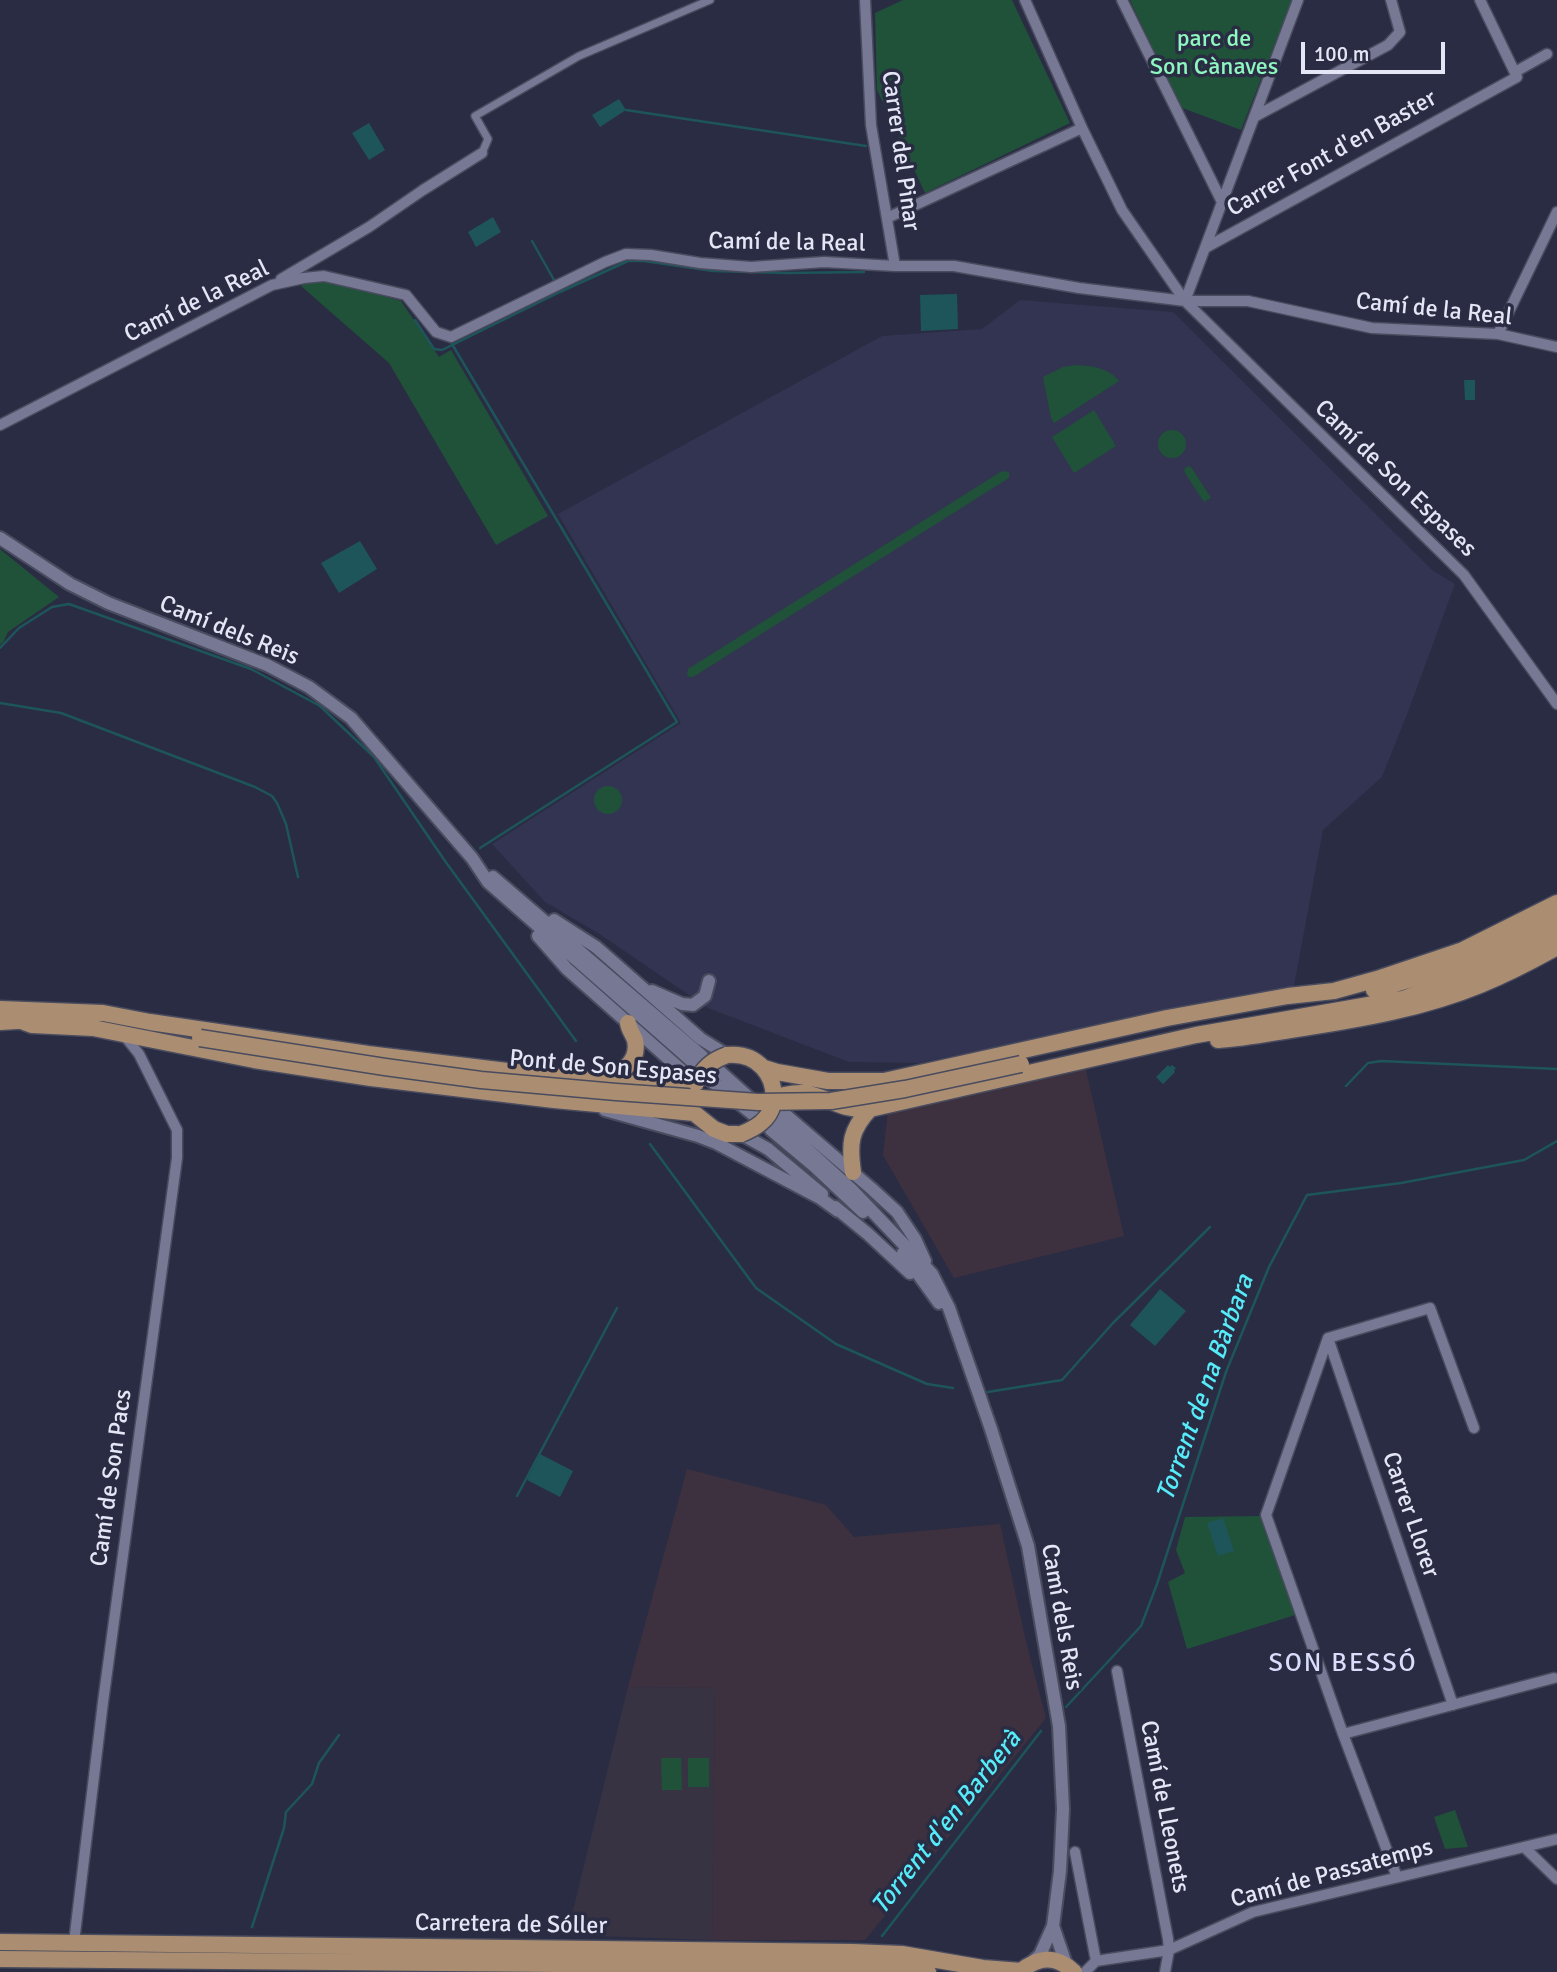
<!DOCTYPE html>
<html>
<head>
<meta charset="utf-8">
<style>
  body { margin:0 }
  #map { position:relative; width:1557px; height:1972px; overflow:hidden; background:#2a2c43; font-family:Signika,sans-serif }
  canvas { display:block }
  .scale { position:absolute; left:1301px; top:42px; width:144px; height:32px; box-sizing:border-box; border:4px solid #e4e6f5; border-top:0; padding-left:9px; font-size:21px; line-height:24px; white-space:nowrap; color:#e4e6f5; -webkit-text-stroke:5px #2a2c43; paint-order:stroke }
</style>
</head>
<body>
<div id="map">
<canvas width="1557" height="1972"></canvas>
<div class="scale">100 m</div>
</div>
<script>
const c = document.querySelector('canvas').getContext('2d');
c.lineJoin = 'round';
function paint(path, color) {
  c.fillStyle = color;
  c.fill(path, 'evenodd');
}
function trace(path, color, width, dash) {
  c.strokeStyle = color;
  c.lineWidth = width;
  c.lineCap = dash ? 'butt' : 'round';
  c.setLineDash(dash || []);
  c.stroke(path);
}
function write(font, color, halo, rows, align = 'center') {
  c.font = font + ' Signika,sans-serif';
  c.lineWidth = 7;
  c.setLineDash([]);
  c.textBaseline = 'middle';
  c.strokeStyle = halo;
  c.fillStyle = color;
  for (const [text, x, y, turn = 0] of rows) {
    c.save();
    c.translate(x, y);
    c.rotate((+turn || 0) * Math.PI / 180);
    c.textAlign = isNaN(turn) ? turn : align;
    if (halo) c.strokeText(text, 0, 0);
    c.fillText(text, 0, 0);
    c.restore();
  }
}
const built = new Path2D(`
  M1020,300L1173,312L1432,570L1455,584L1408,712L1382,777L1323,830L1294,986L918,1063L849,1062L708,1008L598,933L545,902L492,844L681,723L558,514L882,336L982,329Z`);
const industrial = new Path2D(`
  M1085,1066L1124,1236L954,1278L883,1155L888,1110Z
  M687,1469L826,1505L854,1537L1000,1524L1027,1646L1046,1718L865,1940H712L715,1688L628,1687Z`);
const education = new Path2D(`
  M628,1687L715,1688L712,1940L567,1935Z`);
const green = new Path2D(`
  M903,0H1012L1070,123L925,193L877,90L875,13Z
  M1130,0H1292L1241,130L1180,107Z
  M322,279L401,301L439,357L451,350L548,516L496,545L389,363L301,286L308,281Z
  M1076,365C1092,366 1109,368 1119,381L1054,423L1051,418L1043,377L1063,367Z
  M1094,410L1116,446L1074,473L1052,437Z
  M1158 444a14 14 0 1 1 28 0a14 14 0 1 1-28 0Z
  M1188,466L1191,467L1211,498L1204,502L1185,473L1184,470Z
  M1002,471L1009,472V478L693,677H689L687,674L688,669Z
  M0,549L59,597L8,632L4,641L0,645Z
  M594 800a14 14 0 1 1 28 0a14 14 0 1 1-28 0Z
  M1261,1516L1295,1615L1187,1649L1168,1582L1185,1573L1176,1550L1185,1517Z
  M661,1758H681L682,1790H662Z
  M688,1758H709V1787H688Z
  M1455,1810L1468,1847L1445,1849L1434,1817Z`);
const water = new Path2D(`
  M619,99L626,110L600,127L592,115Z
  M369,123L385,150L369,160L352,133Z
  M493,217L501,232L476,247L468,232Z
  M957,294L958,329L921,331L920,295Z
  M1464,380H1475V400H1465Z
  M360,541L377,569L339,593L321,563Z
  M1168,1065L1170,1067L1172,1065L1176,1068L1174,1070L1175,1072L1163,1084L1156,1077Z
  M1160,1289L1186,1311L1155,1346L1130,1325Z
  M540,1454L573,1471L560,1497L527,1480Z
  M1223,1518L1234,1551L1218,1556L1207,1523Z`);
const stream = new Path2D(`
  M626,110L866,146
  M532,241L554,280
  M415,320L434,349L442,350L560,292L628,261H644L713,271L785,273L864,272
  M452,344L677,722L480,848
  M0,648L19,628L52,607L69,604L251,669L320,706L374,757L445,861L576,1041
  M0,703L61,713L255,787L272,796L277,803L286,824L298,877
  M1346,1086L1368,1063L1381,1061L1557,1069
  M650,1144L756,1288L836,1344L927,1384L953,1388
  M988,1392L1062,1380L1113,1323L1210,1227
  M517,1496L617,1308
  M1066,1707L1141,1626L1157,1584L1226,1372L1269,1267L1307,1195L1401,1183L1524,1160L1557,1141
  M252,1927L284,1828L286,1812L312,1784L319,1763L339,1735
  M882,1936L1041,1731`);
const pedestrian = new Path2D(`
  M482,153L488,139L475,116L579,56L710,0`);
const minor = new Path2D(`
  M865,0L871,125L895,266
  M1025,0L1082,128L1122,210L1185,301L1464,575L1557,704
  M1122,0L1222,202
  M1515,72L1547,54
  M1254,117L1388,45L1400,32L1391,0
  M887,218L1082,128
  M1205,248L1517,77L1480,0
  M281,279L369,227L423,190L482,153
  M1185,301L1298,0
  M1498,334L1557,212
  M0,425L272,285L304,278L324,276L406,295L436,332L451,337L605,262L626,254L651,255L700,263L751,267L824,262L895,266H954L1079,288L1185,301H1248L1372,328L1498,334L1557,347
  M1328,1338L1453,1705
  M1117,1671L1168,1939L1169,1950L1165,1972
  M1343,1734L1554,1678
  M1524,1847L1557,1879
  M1075,1852L1096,1961
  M1397,1877L1343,1734L1266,1515L1328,1338L1430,1308L1474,1428
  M74,1942L103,1702L177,1158V1130L139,1054L123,1034
  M1085,1972L1096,1961L1169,1950L1253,1912L1557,1839`);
const tertiary = new Path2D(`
  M0,538L70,584L108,603L267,665L309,687L351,718L472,858L488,882L695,1064
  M493,877L702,1056
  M554,920L596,947L701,1039L727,1055
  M538,936L567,969L696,1083
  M652,991L682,1004L693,1005L705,996L709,981
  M717,1069L756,1104
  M709,1079L755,1116
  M773,1104L872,1189L897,1212L915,1239L925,1261
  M605,1110L698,1136L716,1143L820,1198L838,1211
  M776,1121L852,1190L932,1274L949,1308L991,1429L1028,1546L1059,1726L1063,1809L1060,1871L1053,1926L1040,1955L1030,1964
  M771,1130L814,1166L863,1212
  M741,1134L768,1149L822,1194
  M835,1207L868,1234L910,1273
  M903,1253L939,1303
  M1053,1926L1066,1964`);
const primary = new Path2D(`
  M1374,990L1456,966L1557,917
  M0,1009L103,1013L150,1022L368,1054L556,1077L694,1089
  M0,1022L34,1020
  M24,1022L32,1025L93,1028L254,1060L371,1078L554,1100L694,1113L714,1129L727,1134H741
  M1218,1040C1247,1038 1275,1032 1303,1028C1362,1019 1424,1008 1480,985C1507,974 1532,961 1557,947
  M727,1055C757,1052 777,1075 773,1104
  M764,1068L777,1072L828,1081H884L1167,1018L1288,996L1334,991L1377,979L1463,950L1557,903
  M599,1077C619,1076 640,1063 635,1040C633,1034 629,1030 628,1023
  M774,1097C783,1096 794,1092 803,1093C828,1096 843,1112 870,1109L1196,1035L1403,999L1465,977L1557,934
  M853,1172C849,1144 850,1130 870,1109
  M0,1942L853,1952L902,1954L983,1968L1021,1971
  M0,1959L890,1967L928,1972
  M1020,1972C1038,1956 1056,1955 1074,1972`);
const primaryBridge = new Path2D(`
  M200,1038L385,1067L481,1080L616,1092L758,1102L831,1101L905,1089L1021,1064
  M696,1083C703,1068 711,1061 727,1055
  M741,1134C756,1128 769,1120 773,1104`);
const parkNames = [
  ["parc de",1214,40],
  ["Son Cànaves",1214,68]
];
const streetNames = [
  ["Carrer del Pinar",900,151,82],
  ["Carrer Font d'en Baster",1332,154,-29],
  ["Camí de la Real",787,243,1],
  ["Camí de la Real",197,302,-26],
  ["Camí de la Real",1434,310,6],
  ["Camí de Son Espases",1395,479,44],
  ["Camí dels Reis",229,631,22],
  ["Pont de Son Espases",613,1068,5],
  ["Camí de Son Pacs",112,1478,-82],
  ["Carrer Llorer",1410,1515,71],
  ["Camí dels Reis",1061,1617,80],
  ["Camí de Lleonets",1164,1807,79],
  ["Camí de Passatemps",1332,1874,-15],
  ["Carretera de Sóller",511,1925,1]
];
const waterNames = [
  ["Torrent de na Bàrbara",1206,1388,-70],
  ["Torrent d'en Barberà",947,1823,-52]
];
const neighbourhoodNames = [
  ["SON BESSÓ",1343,1664]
];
paint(built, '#323451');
paint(industrial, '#3e313f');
paint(education, '#383343');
paint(green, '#1f5239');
paint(water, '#1d555a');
trace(stream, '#1d555a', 2.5);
trace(pedestrian, '#494b5e', 10);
trace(minor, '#494b5e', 13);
trace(tertiary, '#494b5e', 16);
trace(primary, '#494b5e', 19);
trace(pedestrian, '#767894', 7);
trace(minor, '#767894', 10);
trace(tertiary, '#767894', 12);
trace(primary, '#ab8e72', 16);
trace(primaryBridge, '#494b5e', 19, []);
trace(primaryBridge, '#ab8e72', 16);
write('24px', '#8ef7c0', '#2a2c43', parkNames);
write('24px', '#e4e6f5', '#2a2c43', streetNames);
write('italic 26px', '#55ebf9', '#2a2c43', waterNames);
c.letterSpacing = '2px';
write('26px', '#daddfb', '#2a2c43', neighbourhoodNames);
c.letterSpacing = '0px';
</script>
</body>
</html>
